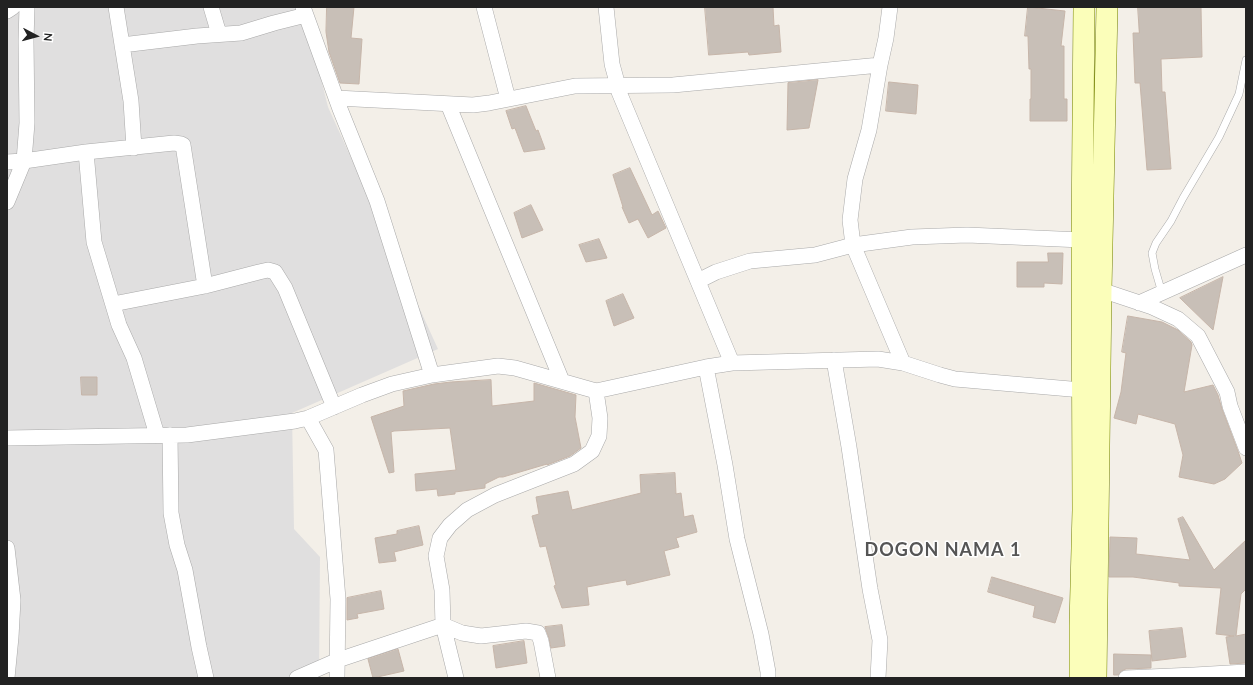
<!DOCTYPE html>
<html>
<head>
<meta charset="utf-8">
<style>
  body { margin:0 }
  #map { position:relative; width:1253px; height:685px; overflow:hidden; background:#f3efe8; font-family:Lato,sans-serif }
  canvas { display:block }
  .frame { position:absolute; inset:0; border:8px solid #222; pointer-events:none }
  .north { position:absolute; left:16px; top:16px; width:40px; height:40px; -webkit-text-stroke:3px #fff; paint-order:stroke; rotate:96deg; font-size:11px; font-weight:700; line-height:16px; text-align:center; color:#222 }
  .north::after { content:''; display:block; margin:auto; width:14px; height:18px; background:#222; clip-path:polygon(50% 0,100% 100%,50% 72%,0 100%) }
</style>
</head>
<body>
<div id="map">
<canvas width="1253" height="685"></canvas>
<div class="frame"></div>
<div class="north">N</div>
</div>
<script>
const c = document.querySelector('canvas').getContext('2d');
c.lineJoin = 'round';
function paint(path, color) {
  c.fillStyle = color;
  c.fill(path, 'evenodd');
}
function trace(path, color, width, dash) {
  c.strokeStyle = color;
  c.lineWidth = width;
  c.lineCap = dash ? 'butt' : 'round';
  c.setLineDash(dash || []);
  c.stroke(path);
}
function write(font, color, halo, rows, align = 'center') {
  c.font = font + ' Lato,sans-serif';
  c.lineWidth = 3;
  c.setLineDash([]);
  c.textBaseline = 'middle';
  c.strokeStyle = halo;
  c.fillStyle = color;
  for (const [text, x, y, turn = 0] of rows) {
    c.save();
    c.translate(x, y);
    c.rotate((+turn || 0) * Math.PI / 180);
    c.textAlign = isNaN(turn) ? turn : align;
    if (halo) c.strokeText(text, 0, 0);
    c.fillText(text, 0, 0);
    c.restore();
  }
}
const residential = new Path2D(`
  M7,7H303L328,107L438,349L292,413L294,529L320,557L319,678H7Z`);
const building = new Path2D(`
  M327,7H354L351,38L362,39L359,84L340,83L329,52L326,32Z
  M705,7H773L774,26L779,25L781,52L749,55L748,52L709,55Z
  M1028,7L1065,11L1061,46H1064V99H1067V121H1030V99H1031V69H1029L1028,36H1025Z
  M1138,7H1201L1202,57L1161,59L1162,92H1165L1171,169L1147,170L1140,83H1135L1133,33H1139Z
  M818,80L809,128L787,130L788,83Z
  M889,82L918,85L916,114L886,111Z
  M526,106L536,131L538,130L545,149L524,152L515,128L512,129L506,111Z
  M630,168L652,215L658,211L666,228L648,238L638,219L629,223L622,207H623L613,175Z
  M531,205L543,230L522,238L514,213Z
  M599,239L607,258L586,262L579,245Z
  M1048,253H1063L1062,284L1044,283V287H1017V262H1048Z
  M1223,277L1213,330L1180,298Z
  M623,294L634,318L614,326L606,301Z
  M1128,316L1162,322L1178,330L1191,342L1192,345L1184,392L1213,385L1218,395L1222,409L1239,454L1242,463L1225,479L1214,484L1179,477L1183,455L1175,424L1138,414L1136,424L1114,418L1121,392L1126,353L1122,352Z
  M81,377H97V395H82Z
  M491,380L492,406L534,401V383L576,395L575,417L581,448L570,456L547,465V464L503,477H499L485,484V488L455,492V494L438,496L437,489L416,491L415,474L456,470L450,428L394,431L391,432L394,472L389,473L371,417L404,406L403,391L434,384L451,382Z
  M675,473L676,494L681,493L684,517L693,515L697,532L676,538L679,547L664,551L670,575L627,585L626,580L587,587L589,605L562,608L554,586L556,585L546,546L540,547L532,516L539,514L536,497L568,491L572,510L641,493L640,475Z
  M1183,517L1214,570L1246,540V589L1241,594L1236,636L1246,634V663L1230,664L1226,637L1234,636L1216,634L1221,588L1179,586V583L1133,577H1109L1110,537L1137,538L1136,554L1190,560L1178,519Z
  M419,526L423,545L394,552L396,561L379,563L375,538L397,534V531Z
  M992,577L1063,598L1055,623L1033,617L1035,606L988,592Z
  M381,591L384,609L357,614L358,618L347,620V598Z
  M562,625L565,646L551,648L549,638L545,627Z
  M1182,628L1186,657L1152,661L1149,631Z
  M524,641L527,663L496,668L493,646Z
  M398,649L404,671L373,678L368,659Z
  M1114,654L1151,655V668L1126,669L1121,671L1118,675H1114Z`);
const lane = new Path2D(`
  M1162,293L1155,269L1152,253L1156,243L1171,221L1183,198L1219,137L1239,94L1246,60`);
const street = new Path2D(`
  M116,7L131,101L134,148
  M211,7L219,34
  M303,7L340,109L377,201L432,375
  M484,7L508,99
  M606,7L612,64L618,86L619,92L732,363
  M7,11L13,7
  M122,45L197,36L241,33L274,23L306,15
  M336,98L473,105L489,103L575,86L673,85L880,65L886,38L890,7
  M448,104L562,381
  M86,152L94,242L119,325L134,358L157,435
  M7,162L24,161L86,152L174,143L181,144L183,145L205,286
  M7,202L24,161L27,123L26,41L27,7
  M698,281L716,272L750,261L815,255L853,245L850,220L855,179L869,130L880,65
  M1093,288L1101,290L1152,307L1178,319L1198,336L1227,392L1230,406L1246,448
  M1139,303L1246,255
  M113,304L205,286L259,272L268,270L275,272L285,288L334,407
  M834,360L849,447L870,589L880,640L878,678
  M903,363L853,245L912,237L967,235L1082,240
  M706,367L725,465L737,539L761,634L768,672V678
  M308,418L326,450L338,599L337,678
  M170,435L171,513L177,545L185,570L199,647L206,678
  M7,438L187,435L295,421L308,418L362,395L392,384L432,375L498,366L515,368L596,391L706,367L732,363L878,359L903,363L940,375L955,379L1082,390
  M7,548L13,600L11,637L7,678
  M297,678L338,660L443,625L462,633L481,636L526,631L538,633L541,641L548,678
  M456,678L443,625L442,590L436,556L440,538L450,525L467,510L495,495L574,464L592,451L599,436L600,418L596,391
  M1126,678L1194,675L1246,672`);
const secondary = new Path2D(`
  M1080,678V625L1083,510L1082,240L1084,7
  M1096,678L1101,290L1107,7`);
const districtNames = [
  ["DOGON NAMA 1",943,550]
];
paint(residential, '#e0dfdf');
paint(building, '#c8bfb7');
trace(building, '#c6b5a9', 1);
trace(lane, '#a9a9a9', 8);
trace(street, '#a9a9a9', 16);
trace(secondary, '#748200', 22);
trace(lane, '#fff', 7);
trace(street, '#fff', 15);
trace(secondary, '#fbfeba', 21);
c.letterSpacing = '1px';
write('bold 18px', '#555', '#fff', districtNames);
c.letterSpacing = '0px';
</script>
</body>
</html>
